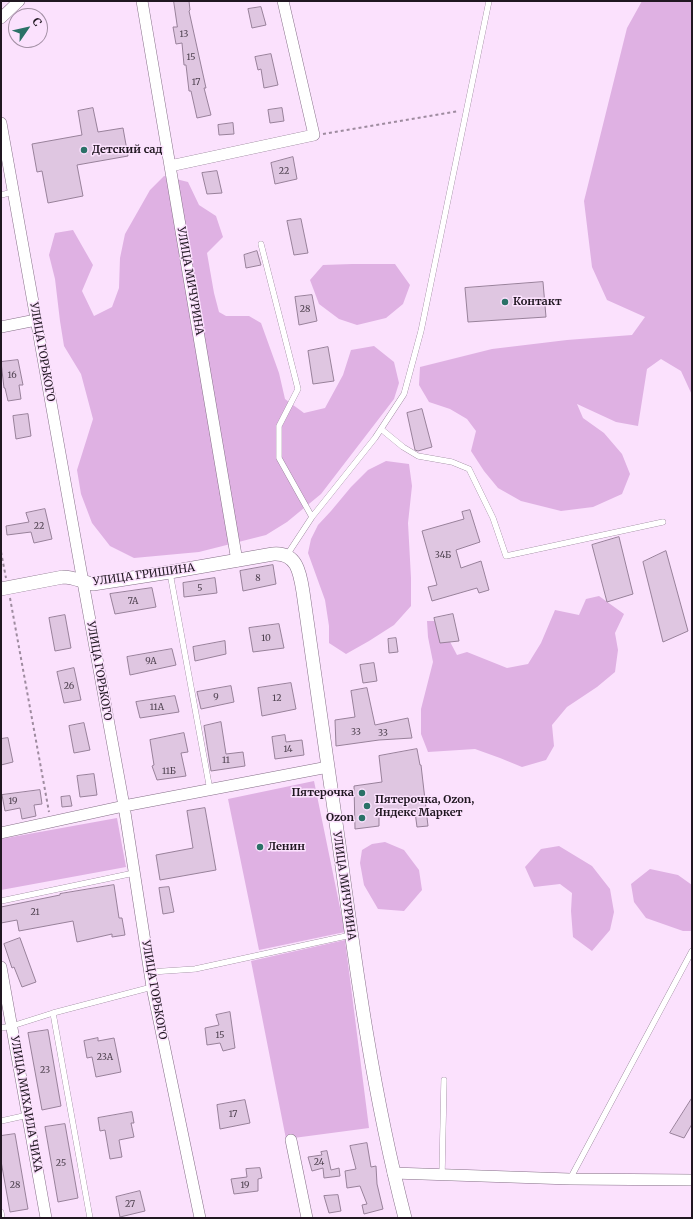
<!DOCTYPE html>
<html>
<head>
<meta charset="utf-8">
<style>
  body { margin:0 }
  #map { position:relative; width:693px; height:1219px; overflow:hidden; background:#fbe1fd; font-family:Merriweather,serif }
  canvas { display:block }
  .frame { position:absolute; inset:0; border:2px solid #201721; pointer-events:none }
  .north { position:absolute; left:8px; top:8px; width:40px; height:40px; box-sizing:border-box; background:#fbe1fd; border:1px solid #a390a5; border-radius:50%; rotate:56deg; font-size:11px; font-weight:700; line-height:16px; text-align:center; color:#201721 }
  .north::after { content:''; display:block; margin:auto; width:14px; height:18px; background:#2a7167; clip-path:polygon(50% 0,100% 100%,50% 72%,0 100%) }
</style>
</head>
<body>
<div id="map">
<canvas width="693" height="1219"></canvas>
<div class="frame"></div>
<div class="north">С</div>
</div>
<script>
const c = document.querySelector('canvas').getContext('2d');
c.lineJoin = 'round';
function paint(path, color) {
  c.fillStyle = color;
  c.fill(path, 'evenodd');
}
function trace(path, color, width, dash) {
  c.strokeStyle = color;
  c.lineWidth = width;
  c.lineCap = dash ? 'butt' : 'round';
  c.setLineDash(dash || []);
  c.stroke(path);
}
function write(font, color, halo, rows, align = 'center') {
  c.font = font + ' Merriweather,serif';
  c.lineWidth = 3;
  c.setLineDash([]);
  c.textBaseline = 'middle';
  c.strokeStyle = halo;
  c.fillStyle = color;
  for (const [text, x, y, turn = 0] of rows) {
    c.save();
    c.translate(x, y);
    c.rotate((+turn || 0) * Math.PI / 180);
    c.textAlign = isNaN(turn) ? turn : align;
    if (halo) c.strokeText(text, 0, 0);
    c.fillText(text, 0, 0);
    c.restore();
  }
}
const green = new Path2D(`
  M642,1H692V395L681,371L661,359L647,369L638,426L616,422L577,404L583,418L604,433L622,454L630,474L622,494L593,507L561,511L521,501L498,488L484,471L471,451L476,431L467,419L450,409L429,402L419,385L420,367L492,349L567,340L632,335L645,317L607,300L592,267L584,201L627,28Z
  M164,176L188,182L199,205L216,216L223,237L207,253L214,293L219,312L226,316H249L261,323L279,373L285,399L304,413L325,408L343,375L351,350L374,346L394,362L399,383L394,399L321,494L287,522L266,535L199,552L134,558L110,546L92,523L81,494L77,470L93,419L81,374L64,346L60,321L55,279L49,255L55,233L73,230L93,265L82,291L94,316L112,307L119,288L120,258L125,234L150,190Z
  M352,264H395L410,285L403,304L386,318L357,325L339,319L319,304L310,280L323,265Z
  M386,461L409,464L412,486L408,523L411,578V606L394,625L369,641L346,654L329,643V626L325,600L308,553L311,539L318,525L331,511L351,487L368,470Z
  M599,596L624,614L615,633L618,650L615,672L597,687L567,707L552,725L554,746L546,760L522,767L500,758L475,749L428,752L421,734V709L433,662L428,637L427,621H443L447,636L457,655L467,652L507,668L528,664L541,643L555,610L579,615L586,599Z
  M314,781L345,932L259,950L228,799Z
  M117,818L126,867L1,890V839Z
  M385,842L404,850L419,870L422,890L404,911L378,909L364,885L360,863L362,850L372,844Z
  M559,846L592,866L610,889L614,912L610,930L592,951L573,937L571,911L572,893L560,884L534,887L525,867L541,849Z
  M650,869L678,875L692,885V931H683L646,918L634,902L631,884Z
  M345,940L369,1128L286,1139L251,961Z`);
const building = new Path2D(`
  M174,1H189L190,10L189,11L206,88H204L211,115L197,118L191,91H189L186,65H184L182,43L176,44L173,27H177Z
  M261,7L266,25L252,28L248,9Z
  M271,54L278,85L264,88L261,69L258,70L255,57Z
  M93,108L98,132L123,128L128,156L77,165L83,196L48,203L42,171L37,172L32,144L82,135L78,111Z
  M282,108L284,121L270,123L268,110Z
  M233,123L234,134L219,135L218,125Z
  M293,157L297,179L275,184L271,163Z
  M217,171L222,193L207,194L202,173Z
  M301,219L308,253L294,255L287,221Z
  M257,251L261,265L246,268L244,255Z
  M543,282L546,317L468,322L465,288Z
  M312,295L317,321L299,325L295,297Z
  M328,347L334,381L313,384L308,351Z
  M18,360L23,385H19L21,399L8,401L5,388H4L1,362Z
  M422,409L432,447L418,451L415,450L407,413Z
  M28,414L31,436L16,439L13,416Z
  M45,509L52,539L34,543L31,532L7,535L6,526L29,522L26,513Z
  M470,510L480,542L456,550L461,568L481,561L489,590L479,593L477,588L432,601L428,587L437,585L422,531L464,519L462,512Z
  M619,537L633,594L607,602L592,545Z
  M666,551L688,631L663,642L643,562Z
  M273,565L276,584L243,591L240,571Z
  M215,578L217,593L184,597L183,583Z
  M152,588L156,607L115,614L110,594Z
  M453,614L459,641L440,643L434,618Z
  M65,615L71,648L55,651L49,618Z
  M279,624L284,648L253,652L249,628Z
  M396,638L398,652L389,653L388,639Z
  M225,641L226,654L195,661L193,647Z
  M172,649L176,665L130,675L127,657Z
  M374,663L377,681L363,683L360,665Z
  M74,668L81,700L64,703L57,672Z
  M291,683L296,709L262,716L258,688Z
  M231,686L234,702L201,709L197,692Z
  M367,688L375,725L408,718L412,738L379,740L336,746L335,720L355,717L351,691Z
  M175,696L179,712L140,718L136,702Z
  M221,722L226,754L243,752L245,766L211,771L204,726Z
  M84,723L90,750L74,753L69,726Z
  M184,733L188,752L181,753L186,776L157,780L152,766L154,765L150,740Z
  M285,735L286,742L302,740L304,755L275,759L272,737Z
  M8,738L13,762L1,765V739Z
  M417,749L420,765H421L428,826L417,827L415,812L404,814V812L379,816V826L355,829L354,786L382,782L379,756Z
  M94,774L97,795L80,797L77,776Z
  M40,790L42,804L34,805L36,816L22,819L20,808L5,811L2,795Z
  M70,796L72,806L62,807L61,797Z
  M205,808L216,870L160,880L156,855L193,848L187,811Z
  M114,885L119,918H122L125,935L112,937V934L77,942L73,921L19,931L17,920L1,923V907L60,895V894Z
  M169,887L174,912L163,914L159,888Z
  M20,938L36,982L22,987L14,967L12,968L4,944Z
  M230,1012L235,1048L223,1051L220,1043L207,1045L205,1028L219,1025L216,1015Z
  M48,1030L61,1106L42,1110L28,1033Z
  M98,1038V1041L114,1038L121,1072L96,1077L92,1057L87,1058L84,1041Z
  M692,1098V1124L684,1138L670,1133Z
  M245,1100L250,1123L220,1129L217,1105Z
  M132,1112L134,1123H131L134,1137L119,1140L122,1157L110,1159L105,1130L100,1131L98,1118Z
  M65,1124L78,1198L58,1202L45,1127Z
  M15,1134L28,1209L10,1212L1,1161V1136Z
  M367,1143L371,1167L376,1166L377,1184L383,1209L364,1214L362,1205L367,1204L360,1186L347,1188L345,1171L356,1169L350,1146Z
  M327,1151L331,1170L339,1168L340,1176L324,1178L323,1168L312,1171L308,1157L322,1155L321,1152Z
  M260,1168L262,1178L258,1179V1191L234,1194L231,1179L247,1177L246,1169Z
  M140,1191L145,1211L120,1217L116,1197Z
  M338,1195L341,1211L329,1213L324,1196Z`);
const path = new Path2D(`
  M323,134L459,111
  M1,552L6,578
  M10,598L49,812`);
const service = new Path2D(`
  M1,195L13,192
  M261,244L298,389L279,426V458L312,517
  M381,429L403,447L418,456L452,462L469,469L493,518L506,556L663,522
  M287,555L312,517L375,438L404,394L421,331L489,1
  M170,573L210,790
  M1,901L134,873
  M150,972L195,969L351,935
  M53,1013L90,1218
  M1,1028L12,1026L53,1013L152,987
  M1,1121L28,1115
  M442,1174L444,1080
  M570,1179L692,951
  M1,1212L2,1218`);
const minor = new Path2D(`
  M142,1L237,561
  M1,18L19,1
  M1,123L83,582L124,806L152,987L200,1218
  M170,166L314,135L283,1
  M1,327L36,320
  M1,833L124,806L328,767
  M1,967L46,1218
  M291,1140L307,1218
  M393,1173L570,1179L692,1180`);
const tertiary = new Path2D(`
  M1,589L63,577C74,577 82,582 93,584L170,572L273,554C297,552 300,573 303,592C315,676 327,760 339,844C356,970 373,1095 405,1218`);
const markers = [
  [84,150,4,"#2a7167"],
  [505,302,4,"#2a7167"],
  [362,793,4,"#2a7167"],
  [367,806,4,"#2a7167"],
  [362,818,4,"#2a7167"],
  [260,847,4,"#2a7167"]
];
const numberNames = [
  ["13",184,34],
  ["15",191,57],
  ["17",196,82],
  ["22",284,171],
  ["28",305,309],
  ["16",12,375],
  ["22",39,526],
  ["34Б",443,555],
  ["8",258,578],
  ["5",200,588],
  ["7А",133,601],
  ["10",266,638],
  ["9А",151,661],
  ["26",69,686],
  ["9",216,697],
  ["12",277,698],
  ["11А",157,707],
  ["33",356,732],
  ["33",383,733],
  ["14",288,749],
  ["11",226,760],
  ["11Б",169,771],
  ["19",13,801],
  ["21",35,912],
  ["15",220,1035],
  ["23А",105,1057],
  ["23",45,1070],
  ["17",233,1114],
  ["24",319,1162],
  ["25",61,1163],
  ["28",15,1185],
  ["19",245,1185],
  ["27",130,1204]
];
const poiNames = [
  ["Детский сад",92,150],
  ["Контакт",513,302],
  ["Пятерочка",354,793,"right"],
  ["Пятерочка, Ozon,",375,800],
  ["Яндекс Маркет",375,813],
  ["Ozon",354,818,"right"],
  ["Ленин",268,847]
];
const streetNames = [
  ["УЛИЦА МИЧУРИНА",190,281,80],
  ["УЛИЦА ГОРЬКОГО",42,352,80],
  ["УЛИЦА ГРИШИНА",144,575,-8],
  ["УЛИЦА ГОРЬКОГО",99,671,80],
  ["УЛИЦА МИЧУРИНА",344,886,82],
  ["УЛИЦА ГОРЬКОГО",154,990,80],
  ["УЛИЦА МИХАИЛА ЧИХА",26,1104,80]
];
paint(green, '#dfb1e3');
paint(building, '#dfc6e1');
trace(building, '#98819a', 1);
trace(service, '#856f87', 6);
trace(minor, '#856f87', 12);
trace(tertiary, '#856f87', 14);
trace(path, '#9e8b9f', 2, [3, 3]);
trace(service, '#fff', 5.5);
trace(minor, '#fff', 11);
trace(tertiary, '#fff', 13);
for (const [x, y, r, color] of markers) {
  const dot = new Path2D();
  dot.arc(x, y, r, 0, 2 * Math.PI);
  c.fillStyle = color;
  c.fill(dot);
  trace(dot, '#fbe1fd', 1.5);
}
write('9px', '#504351', null, numberNames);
write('bold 11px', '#201721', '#fbe1fd', poiNames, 'left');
write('11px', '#201721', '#fbe1fd', streetNames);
</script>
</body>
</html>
